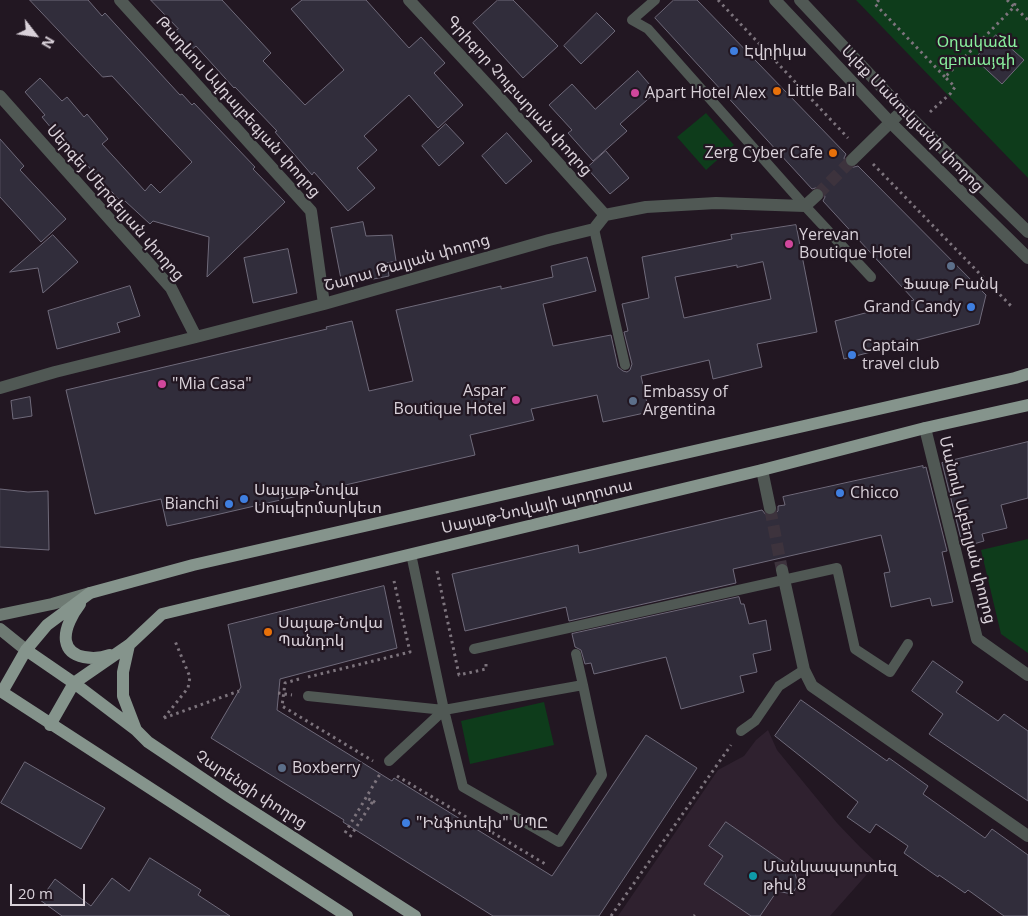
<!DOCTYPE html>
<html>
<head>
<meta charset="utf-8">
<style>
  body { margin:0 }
  #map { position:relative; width:1028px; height:916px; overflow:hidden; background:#221722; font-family:"Open Sans",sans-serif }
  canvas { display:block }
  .north { position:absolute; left:10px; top:10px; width:50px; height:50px; -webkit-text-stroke:4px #221722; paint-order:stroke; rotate:120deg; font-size:14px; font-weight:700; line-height:20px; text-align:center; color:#d9d1d9 }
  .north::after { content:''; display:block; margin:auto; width:18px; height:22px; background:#d9d1d9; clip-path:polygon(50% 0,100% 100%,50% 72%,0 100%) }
  .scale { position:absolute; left:10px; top:884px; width:75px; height:22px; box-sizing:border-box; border:2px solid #d9d1d9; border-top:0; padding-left:6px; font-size:15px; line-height:18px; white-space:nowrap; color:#d9d1d9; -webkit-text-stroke:4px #221722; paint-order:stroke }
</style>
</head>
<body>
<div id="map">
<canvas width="1028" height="916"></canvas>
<div class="north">N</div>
<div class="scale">20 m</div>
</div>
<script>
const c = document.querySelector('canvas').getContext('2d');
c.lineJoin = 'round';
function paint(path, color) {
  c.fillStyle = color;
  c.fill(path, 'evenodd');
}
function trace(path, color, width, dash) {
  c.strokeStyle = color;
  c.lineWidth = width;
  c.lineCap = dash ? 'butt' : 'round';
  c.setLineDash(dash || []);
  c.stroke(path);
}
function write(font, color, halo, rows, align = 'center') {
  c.font = font + ' "Open Sans","Noto Sans Armenian",sans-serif';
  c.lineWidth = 4.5;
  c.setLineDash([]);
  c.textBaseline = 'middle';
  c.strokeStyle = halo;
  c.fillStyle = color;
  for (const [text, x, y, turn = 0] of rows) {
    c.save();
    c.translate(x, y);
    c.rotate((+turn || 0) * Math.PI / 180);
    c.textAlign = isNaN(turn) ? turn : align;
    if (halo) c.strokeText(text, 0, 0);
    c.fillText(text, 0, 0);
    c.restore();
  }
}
const built = new Path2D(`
  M768,730L777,750L837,823L860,847L877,863L830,916H618L718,770L744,756L756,740Z`);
const green = new Path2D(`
  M856,0H1028V178Z
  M706,113L734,145L706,170L677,137Z
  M1028,539V653L1001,634L981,550Z
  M544,702L554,745L470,764L461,721Z`);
const building = new Path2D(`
  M30,0H88L102,16L105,13L180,95L182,94L192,105L194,103L255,167L253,169L285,202L207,277L209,237L153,221L150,224L125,201L123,203L101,181L59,133L57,135L42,117L45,115L25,92L40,78L62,101L67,97L84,117L87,114L108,139L102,144L145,191L151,184L160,193L192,162L112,76L103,77Z
  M151,0H222L271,53L263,61L305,105L344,70L291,9L302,0H366L409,48L421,37L445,63L434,73L463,105L438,128L409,95L364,136L377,150L357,168L375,188L348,211L314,172L312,175L275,132L277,131L235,87L234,88L196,46L191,50L174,32L178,29Z
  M498,0H513L558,46L523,78L473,23Z
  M674,0H697L846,154L844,158L846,165L850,168L858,166L986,295L979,324L844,359L835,321L914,300L823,201L825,197L823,190L819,187L812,189L655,18Z
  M597,13L615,31L581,64L564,46Z
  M996,35L1024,60L1002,84L975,59Z
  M638,71L656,92L620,124L627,131L593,161L568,133L572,130L549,105L572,84L595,109Z
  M446,124L464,143L439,166L422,146Z
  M507,133L532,161L506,184L482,156Z
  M0,139L24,166L20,170L66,219L41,242L0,197Z
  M606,151L629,178L610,194L587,168Z
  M363,222L366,236L392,235L396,261L387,263L389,276L363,281L362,274L341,279L331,228Z
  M796,225L817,332L757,344L762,367L713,379L709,360L641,376L649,412L603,422L597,395L531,409L534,420L470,435L475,455L181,523L167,526L161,499L95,514L66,390L327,329L326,327L352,321L369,391L413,381L396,310L501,286V289L553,277L551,266L587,257L596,291L543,304L553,346L611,335L618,367L623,371L627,372L630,370L632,364L624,332L628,331L622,304L649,298L642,257L732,239L731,235ZM763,262L771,299L684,318L675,277L737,265V267Z
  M53,235L78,262L43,293L38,268L10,272Z
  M288,249L297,293L253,303L244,258Z
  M130,286L140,316L117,323L120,332L57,349L48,311Z
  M30,397L32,416L13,419L11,401Z
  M1028,442V498L1001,505L1007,528L982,534L984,541L963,547L942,463Z
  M923,466V468L926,467L947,551L942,552L953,602L932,606L930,598L891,607L884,573L890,572L881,535L733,569L736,583L569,621L566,607L465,631L452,574L578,545L579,553L762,510L767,516H772L778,511V506L785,505L783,497Z
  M0,489L28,492L48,491L49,550L0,547Z
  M384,586L397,648L280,679L277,710L392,781L394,778L552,876L646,735L697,768L599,916H493L343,822L344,820L211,738L241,687L228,625Z
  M739,597L741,604H744L749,624L766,620L771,650L753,654L757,672L740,676L744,692L681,709L666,657L594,674L591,663L585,664L581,650L575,647L572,634Z
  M933,661L963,682L956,692L998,721L1004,714L1028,731V801L929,734L943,714L912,691Z
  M801,700L887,761L889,758L928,786L923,794L985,838L992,829L1028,855V916H1004L968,890L965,893L939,875L938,877L904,853L908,846L876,824L870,833L847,817L858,802L775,736Z
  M25,762L105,808L81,849L1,803Z
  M726,822L794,869L798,885L792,894L777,891L760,916H751L704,884L723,856L709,846Z
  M150,858L201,890L198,895L230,916H62L40,900L55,879L91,906L112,878L129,891Z`);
const minorTunnel = new Path2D(`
  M817,195L852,160
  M770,508L782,570`);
const path = new Path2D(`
  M718,0L848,138
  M879,0L875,4L945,77
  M1007,0L1028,20
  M930,112L951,93L955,87L945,77L1014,7L1016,0
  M873,164L1013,308
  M437,571L459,675L486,669V663
  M308,677L410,652L394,581
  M299,679L285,683L282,706L373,761
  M278,693L292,695
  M164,718L188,688L190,677L175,641
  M164,718L239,691
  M397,776L547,865
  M373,801L377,804
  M345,833L380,774
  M350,837L373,801L366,798
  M611,916L731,745
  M694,916L695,915`);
const service = new Path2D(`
  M655,0L632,20L648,29L805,206L871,277
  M594,229L625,365
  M411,554L444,710L463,787L559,842L602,775L583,685
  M474,649L837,568L855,649L890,672L908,644
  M308,696L444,710L583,685L576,654
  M741,731L755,721L779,686L804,670
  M389,761L444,710`);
const minor = new Path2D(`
  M120,0L311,211L324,304
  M409,0L497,95L605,215
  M0,96L171,288L196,337
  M852,160L903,110
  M0,388L55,372L196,337L324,304L549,240L594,229L605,215L646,207L716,203L805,206L817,195
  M925,428L977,639L1028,675
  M762,470L770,508
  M782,570L804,670L812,686L1028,836`);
const tertiary = new Path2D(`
  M775,0L890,122L1028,258
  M800,0L903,110L1028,232`);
const secondary = new Path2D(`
  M0,615L52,604L90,593
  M0,629L26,650`);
const primary = new Path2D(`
  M80,604C73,613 64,629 66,641C69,660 96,660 110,655
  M129,645L123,672V696L136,730
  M26,650L74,683L136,730L148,742L230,797L415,916
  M50,725L74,683L129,645L162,614L762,470L925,428L1028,405
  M347,916L2,692L26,650L47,625L90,593L193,565L1015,378L1028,374`);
const markers = [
  [734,51,5,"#3f7fe0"],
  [777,91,5,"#e8710a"],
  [635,93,5,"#d1479c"],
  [833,153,5,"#e8710a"],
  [789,244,5,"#d1479c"],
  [951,266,5,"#5c6f8a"],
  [971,307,5,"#3f7fe0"],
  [852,355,5,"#3f7fe0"],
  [162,384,5,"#d1479c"],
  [516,400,5,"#d1479c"],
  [633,401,5,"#5c6f8a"],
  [840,493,5,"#3f7fe0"],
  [244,499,5,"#3f7fe0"],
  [229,504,5,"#3f7fe0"],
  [268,632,5,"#e8710a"],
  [282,768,5,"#5c6f8a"],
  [406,823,5,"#3f7fe0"],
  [753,876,5,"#0f9aa8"]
];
const parkNames = [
  ["Օղակաձև",977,42],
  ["զբոսայգի",977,60]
];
const poiNames = [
  ["Էվրիկա",744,51],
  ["Little Bali",787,91],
  ["Apart Hotel Alex",645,93],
  ["Zerg Cyber Cafe",823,153,"right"],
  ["Yerevan",799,235],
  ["Boutique Hotel",799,253],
  ["Ֆասթ Բանկ",951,284,"center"],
  ["Grand Candy",961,307,"right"],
  ["Captain",862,346],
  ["travel club",862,364],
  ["\"Mia Casa\"",172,384],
  ["Aspar",506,391,"right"],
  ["Boutique Hotel",506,409,"right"],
  ["Embassy of",643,392],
  ["Argentina",643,410],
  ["Սայաթ-Նովա",254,490],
  ["Սուպերմարկետ",254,508],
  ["Chicco",850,493],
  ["Bianchi",219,504,"right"],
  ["Սայաթ-Նովա",278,623],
  ["Պանդոկ",278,641],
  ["Boxberry",292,768],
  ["\"Ինֆոտեխ\" ՍՊԸ",416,823],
  ["Մանկապարտեզ",763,867],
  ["թիվ 8",763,885]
];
const streetNames = [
  ["Գրիգոր Չուբարյան փողոց",519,96,48],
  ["Թադևոս Ավդալբեգյան փողոց",238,107,48],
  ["Ալեք Մանուկյանի փողոց",912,119,46],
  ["Սերգեյ Մերգելյան փողոց",115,203,49],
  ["Շարա Թալյան փողոց",407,263,-16],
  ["Սայաթ-Նովայի պողոտա",537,507,-13],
  ["Մանուկ Աբեղյան փողոց",967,530,76],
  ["Չարենցի փողոց",251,790,33]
];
paint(built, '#2f212f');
paint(green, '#0e3c1b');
paint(building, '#312d3b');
trace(building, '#6f6a7a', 1);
trace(minorTunnel, '#3d333d', 12, [12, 6]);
trace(path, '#7d747d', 3, [2.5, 4]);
trace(service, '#505854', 10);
trace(minor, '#505854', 12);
trace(tertiary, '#505854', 12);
trace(secondary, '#6e7a73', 12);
trace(primary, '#85948c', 12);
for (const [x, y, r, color] of markers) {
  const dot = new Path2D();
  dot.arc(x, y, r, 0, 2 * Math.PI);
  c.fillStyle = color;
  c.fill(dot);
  trace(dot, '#221722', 2);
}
write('16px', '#89ef9e', '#221722', parkNames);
write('16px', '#d9d1d9', '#221722', poiNames, 'left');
write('16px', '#d9d1d9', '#221722', streetNames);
</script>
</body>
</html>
